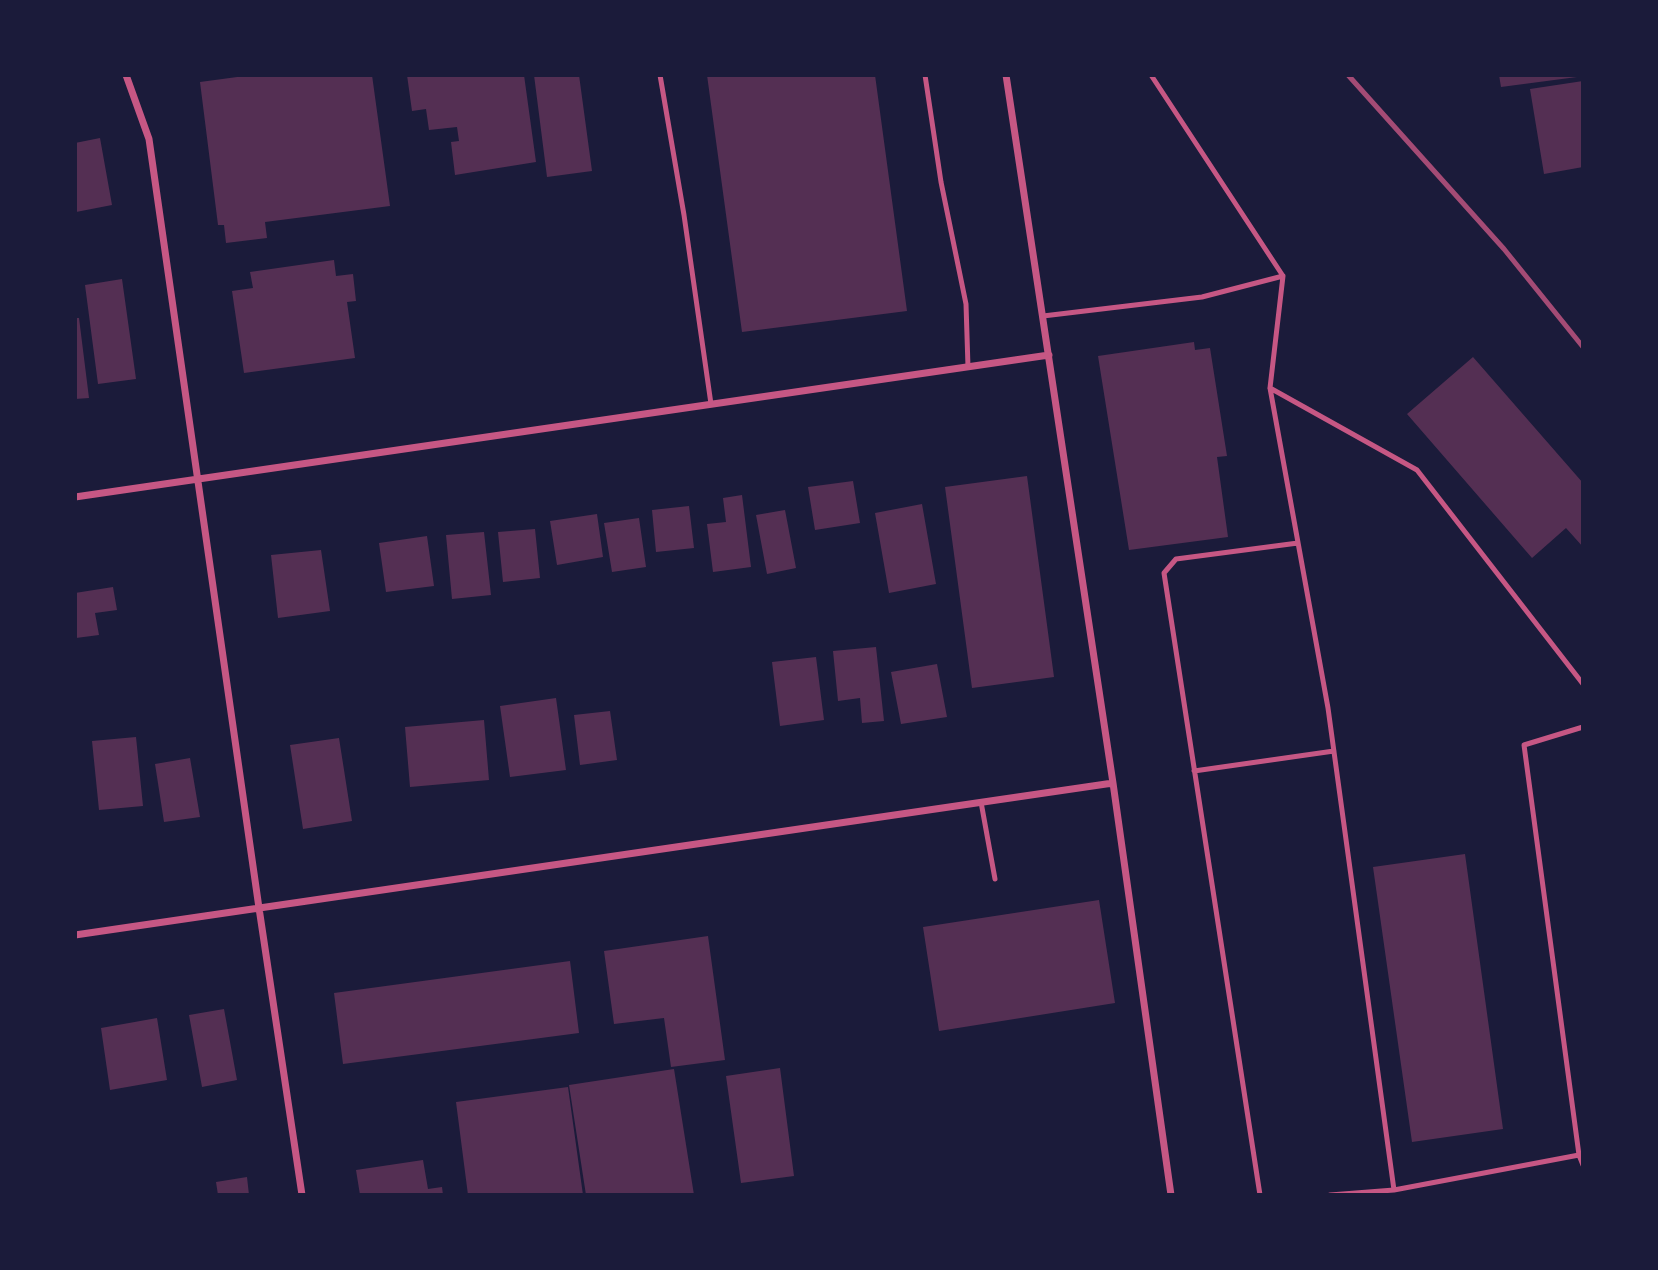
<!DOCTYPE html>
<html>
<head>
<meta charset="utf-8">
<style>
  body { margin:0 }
  #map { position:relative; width:1658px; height:1270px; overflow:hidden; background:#1b1b3a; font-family:"Varela Round",sans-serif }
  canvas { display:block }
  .frame { position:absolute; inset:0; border:77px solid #1b1b3a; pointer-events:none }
</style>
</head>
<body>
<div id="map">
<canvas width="1658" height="1270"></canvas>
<div class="frame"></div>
</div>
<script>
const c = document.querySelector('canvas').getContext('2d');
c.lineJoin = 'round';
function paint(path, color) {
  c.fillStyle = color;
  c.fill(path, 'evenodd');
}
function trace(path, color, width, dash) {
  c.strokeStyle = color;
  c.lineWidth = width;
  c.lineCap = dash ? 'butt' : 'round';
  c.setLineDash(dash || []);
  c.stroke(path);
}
const building = new Path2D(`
  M252,75H372L390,206L265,222L267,238L226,243L224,225H218L200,82Z
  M407,75H524L536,162L455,175L451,142L459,141L457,127L429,130L426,109L412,111Z
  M534,75H579L592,171L547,177Z
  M707,75H875L907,311L742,332Z
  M1499,75H1577V77L1501,87Z
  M1583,81V167L1544,174L1530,89Z
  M100,138L112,205L76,212L75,143Z
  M334,260L336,276L353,274L356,301L347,302L355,358L244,373L232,291L253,288L250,272Z
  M122,279L136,379L98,384L85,285Z
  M75,318H79L89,398L75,399Z
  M1194,342L1195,350L1210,348L1227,456L1217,457L1228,537L1129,550L1098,356Z
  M1473,357L1583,483V547L1566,528L1532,558L1407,414Z
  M1027,476L1054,677L972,688L945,487Z
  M853,481L860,523L815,530L808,487Z
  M742,495L751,567L713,572L707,524L726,522L723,498Z
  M922,504L936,584L889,593L875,513Z
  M689,506L694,548L656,552L652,510Z
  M785,510L796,568L767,574L756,515Z
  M597,514L603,557L557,565L550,521Z
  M639,518L646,567L612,572L604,523Z
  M535,529L540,578L503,582L498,532Z
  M484,532L491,595L452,599L446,535Z
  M427,536L434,586L386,592L379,543Z
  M321,550L330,611L278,618L271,555Z
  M113,587L117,610L95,613L99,635L76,638L75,593Z
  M876,647L884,721L862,723L860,698L838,701L833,651Z
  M816,657L824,720L780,726L772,662Z
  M937,664L947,717L901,724L891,672Z
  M556,698L566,770L510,777L500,706Z
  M610,711L617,760L580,765L574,715Z
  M484,720L489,780L410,787L405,727Z
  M136,737L143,806L99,810L92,741Z
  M339,738L352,821L303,829L290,745Z
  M190,758L200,817L164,822L155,764Z
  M1465,854L1503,1129L1412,1142L1373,867Z
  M1099,900L1115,1003L939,1031L923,927Z
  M708,936L725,1060L671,1067L664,1018L614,1024L604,951Z
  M570,961L579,1033L343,1064L334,993Z
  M224,1009L237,1080L202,1087L189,1015Z
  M157,1018L167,1080L110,1090L101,1028Z
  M780,1068L794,1176L741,1183L726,1076Z
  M674,1069L694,1195H586L569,1085Z
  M568,1087L583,1195H468L456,1102Z
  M423,1160L428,1189L442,1187L443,1195H360L356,1170Z
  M247,1177L249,1195H218L216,1182Z`);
const service = new Path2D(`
  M660,75L684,215L711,404
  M925,75L941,182L966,304L968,367
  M1283,276L1270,388L1328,708L1394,1190L1330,1195
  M1043,316L1202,297L1283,276L1151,75
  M1270,388L1417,470L1583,684
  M1194,771L1334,751
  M981,802L995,879
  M1579,1155L1524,745L1583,727
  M1394,1190L1579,1155L1583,1165
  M1260,1195L1164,573L1176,559L1298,543`);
const minor = new Path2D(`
  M126,75L149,139L259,908L302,1195
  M1006,75L1113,783L1171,1195
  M75,497L1049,355
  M75,935L1113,783`);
const rail = new Path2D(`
  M1348,75L1504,249L1583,347`);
paint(building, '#542f53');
trace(service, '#c65784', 5);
trace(minor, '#c65784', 7);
trace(rail, '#a44b75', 5);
</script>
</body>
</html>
